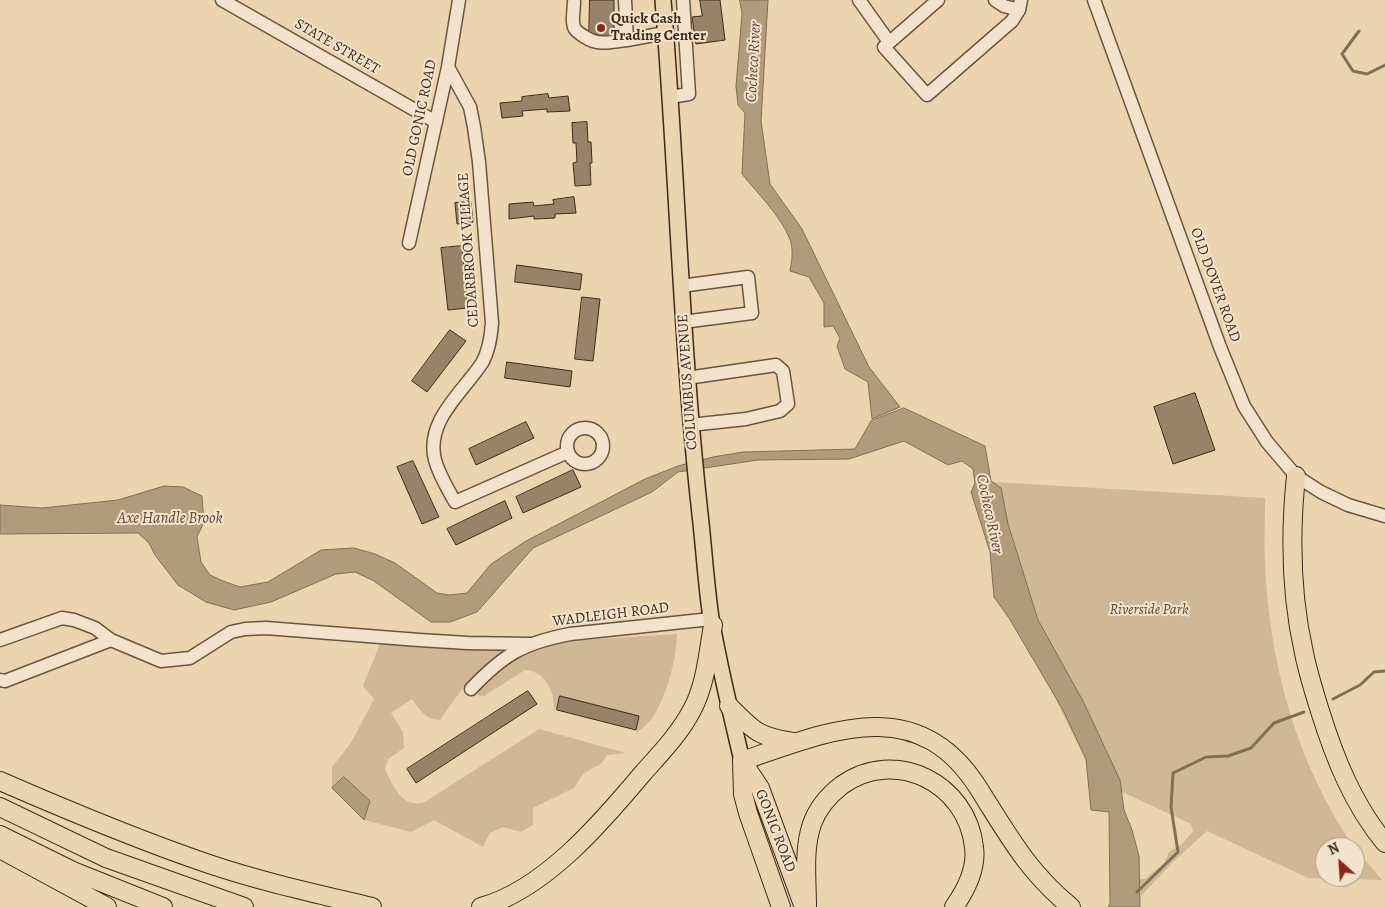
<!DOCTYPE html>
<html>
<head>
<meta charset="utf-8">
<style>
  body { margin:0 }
  #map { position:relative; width:1385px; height:907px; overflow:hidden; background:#edd4b1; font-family:Alegreya,serif }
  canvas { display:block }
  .north { position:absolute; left:1315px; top:837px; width:50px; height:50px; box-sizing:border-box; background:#f3e3cc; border:1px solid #aa9a84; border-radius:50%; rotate:334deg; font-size:14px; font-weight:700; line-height:20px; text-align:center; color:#3d2c19 }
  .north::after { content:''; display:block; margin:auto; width:18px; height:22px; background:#8f2418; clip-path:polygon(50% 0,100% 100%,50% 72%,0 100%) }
</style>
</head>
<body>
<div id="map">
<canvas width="1385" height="907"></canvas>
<div class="north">N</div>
</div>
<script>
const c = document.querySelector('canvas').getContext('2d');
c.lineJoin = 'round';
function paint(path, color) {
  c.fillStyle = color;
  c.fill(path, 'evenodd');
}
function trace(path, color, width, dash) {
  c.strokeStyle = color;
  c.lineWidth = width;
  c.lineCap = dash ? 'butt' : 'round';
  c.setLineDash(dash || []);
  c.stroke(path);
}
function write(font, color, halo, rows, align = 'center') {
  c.font = font + ' Alegreya,serif';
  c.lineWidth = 4;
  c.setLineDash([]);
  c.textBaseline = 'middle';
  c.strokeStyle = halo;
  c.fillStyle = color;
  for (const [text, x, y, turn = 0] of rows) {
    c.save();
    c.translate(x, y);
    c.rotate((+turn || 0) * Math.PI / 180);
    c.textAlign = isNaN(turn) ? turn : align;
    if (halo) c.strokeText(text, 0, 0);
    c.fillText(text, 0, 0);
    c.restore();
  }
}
const green = new Path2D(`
  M977,481L1265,498C1265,520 1264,541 1265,563C1269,663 1297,765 1354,847H1325V877H1355V848L1382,880L1308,878L1207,831L1173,862L1141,896L1140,879H1145L1164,863L1169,852L1182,844L1193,831L1191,824L1088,776L1086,761L1057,702Z
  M677,634C676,661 668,690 655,714C651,721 642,728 636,734L639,716L560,697L557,710L554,707C554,689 544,671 525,670L484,696L478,695V689C504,663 529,648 566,641Z
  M382,639L508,649L481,669L464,686L440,720C425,719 420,710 412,699L391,713L403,732L404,748L388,759L385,769C393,786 402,809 425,802L539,729L626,753L607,755L602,763L583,774L574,788L533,808V825L521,832L503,827L490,833L483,847L434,820L411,832L364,820L332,788V767L351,743L374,699L363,686Z`);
const water = new Path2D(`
  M740,0H768L761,121L770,184L802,229L869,367L900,407L872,419L868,382L845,369L837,346L840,338L833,326L824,327V303L809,277L790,271C792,260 794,248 789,237C779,214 758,194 742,174L745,113L738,105L736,86L742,14Z
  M904,408L985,446L991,481L1001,488L1008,524L1038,620L1083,701L1120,780L1124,810L1132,830L1139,856L1140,907H1108L1110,904L1109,812L1091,810L1086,759L1063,710L1009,618L994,597L990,552L971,492L975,483L973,469L962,461L948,465L904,441L849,459L758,460L678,472L652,492L533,548L477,612L450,622H431L374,581L355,572L336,574L271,602L234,610L206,602L178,585L155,555L149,543L138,533L0,534V505L42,508L118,500L164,486L183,487L202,496L204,522L197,537L201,562L210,575L223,581L240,587L268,582L321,550L354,548L375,554L395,563L437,593L449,595L467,593L491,564L526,541L645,479L678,466L713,457L743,452L855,449L871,421Z
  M344,777L370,801L364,820L332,788Z`);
const stream = new Path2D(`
  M1359,31L1342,54L1353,71L1367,74L1385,65
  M1333,699L1360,685L1374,672L1385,671
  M1137,892L1178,852L1171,807L1173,773L1206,757L1228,756L1251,748L1274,723L1304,712`);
const building = new Path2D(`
  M590,0H614V37H589Z
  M700,0H720L725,40L696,44L692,17L702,16Z
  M548,94L549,98L568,96L570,111L547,112V109L522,111L523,116L502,118L500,103L522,101V97Z
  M587,122L588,142H591L592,163H590L591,185L575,186L573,163L577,162L576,143H573L572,123Z
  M574,197L576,213L555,214V218L534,219V216L509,219V204L533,202L534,206L554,204L553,200Z
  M471,202L473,222L457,224L455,203Z
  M462,246L468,308L448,310L441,248Z
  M517,265L582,274L580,290L515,282Z
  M582,297L600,299L593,361L575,359Z
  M450,330L466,341L427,392L412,381Z
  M507,362L572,371L570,387L505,378Z
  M1195,393L1215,450L1173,464L1154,407Z
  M526,422L534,438L476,465L469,449Z
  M413,461L439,517L422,524L397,467Z
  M573,470L581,487L523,513L516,497Z
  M505,501L512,518L456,545L447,529Z
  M528,691L537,704L416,783L407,769Z
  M560,696L639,716L636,730L557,710Z`);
const minor = new Path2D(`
  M222,0L436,122
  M625,0L627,40L665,33
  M859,0L889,42
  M938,0L884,47L927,95L1012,21L1019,10L1021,0
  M995,0L1004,6L1019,10
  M1094,0L1220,347L1244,406L1267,442L1296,476L1321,492L1348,505L1385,516
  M574,2C574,9 571,23 575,29C577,32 582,35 585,37C598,46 612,42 627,40
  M448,67L470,107L474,127L479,162L492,323C491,337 489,351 482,363C463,392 425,421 435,460C439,475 448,489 455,502L568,452
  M670,97L689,94L683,0
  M409,243L448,67L459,0
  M681,286L748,277L752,313L683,322
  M687,378L776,365L783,371L788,404L780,411L746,419L690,425
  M567 446a18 18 0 1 1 36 0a18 18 0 1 1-36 0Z
  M0,640L62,618L74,620L95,628L111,640L161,661L190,658L231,632L245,629L266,628L419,640L468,643L531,644
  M0,680L5,681L111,640
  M471,689C503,655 523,643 570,634L711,619`);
const major = new Path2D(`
  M663,0C677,171 681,343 700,514C704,549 706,584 711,618C719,666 731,713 742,761`);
const highway = new Path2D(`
  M1296,476C1290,534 1291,596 1304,653C1308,673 1314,692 1320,711C1335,759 1353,804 1385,843
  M729,706C753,730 758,737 793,742
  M742,761C829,731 918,691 979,789C1008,835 1028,872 1071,907
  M742,761L760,788L802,902
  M742,761L743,794L748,813L781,907
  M0,781C69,811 138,840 209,864C262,882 318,894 372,907
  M0,807L106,858L244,907
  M0,835L73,871L163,907
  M0,849L107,907
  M481,907C544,890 602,822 643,773C661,753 680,733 692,710C706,684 708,653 713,625
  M807,907C807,879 803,850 812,824C818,807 829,795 842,785C895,747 967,783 974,847C977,868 966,890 954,907`);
const markers = [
  [601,28,5,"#8f2418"]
];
const poiNames = [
  ["Quick Cash",611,19],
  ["Trading Center",611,36]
];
const streetNames = [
  ["STATE STREET",337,47,30],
  ["OLD GONIC ROAD",420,118,-78],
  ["CEDARBROOK VILLAGE",469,250,-94],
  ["OLD DOVER ROAD",1215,285,70],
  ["COLUMBUS AVENUE",688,382,-94],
  ["WADLEIGH ROAD",611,615,-7],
  ["GONIC ROAD",775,831,69]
];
const parkNames = [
  ["Riverside Park",1149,610]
];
const waterNames = [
  ["Cocheco River",754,62,-87],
  ["Cocheco River",989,514,78],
  ["Axe Handle Brook",170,519]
];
paint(green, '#cfb797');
paint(water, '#b19b7d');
trace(water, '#836f55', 1);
trace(stream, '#836f55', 3);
paint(building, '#998368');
trace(building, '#3d2c19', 1);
trace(minor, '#69563f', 15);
trace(major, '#3d2c19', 18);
trace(highway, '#3d2c19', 20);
trace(minor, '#f3e3cc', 12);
trace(major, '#edd4b1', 15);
trace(highway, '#edd4b1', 18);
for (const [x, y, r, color] of markers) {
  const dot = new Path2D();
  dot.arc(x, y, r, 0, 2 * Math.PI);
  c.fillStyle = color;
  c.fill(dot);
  trace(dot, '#f3e3cc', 2);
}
write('bold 15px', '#3d2c19', '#f3e3cc', poiNames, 'left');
write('15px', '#3d2c19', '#f3e3cc', streetNames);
write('italic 15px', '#5a4832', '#f3e3cc', parkNames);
write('italic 16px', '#5a4832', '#f3e3cc', waterNames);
</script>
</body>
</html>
